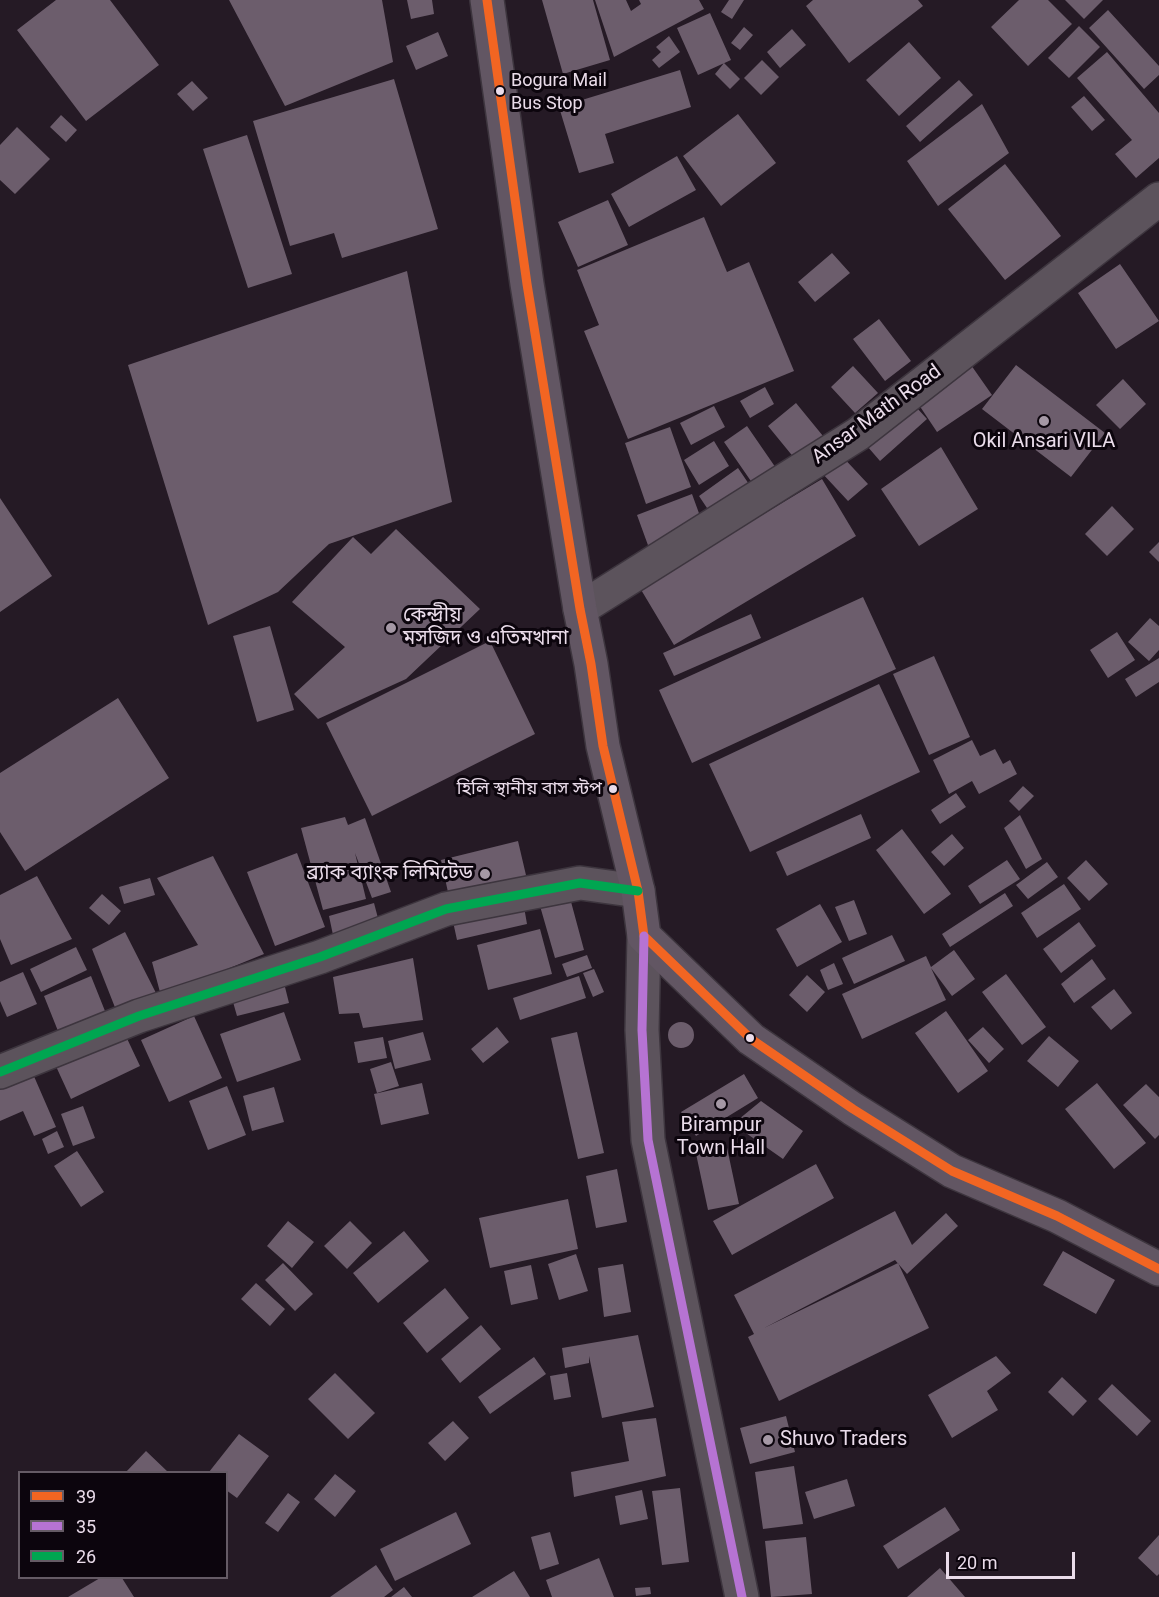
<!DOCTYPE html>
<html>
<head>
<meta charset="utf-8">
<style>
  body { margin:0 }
  #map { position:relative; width:1159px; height:1597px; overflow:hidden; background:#251a25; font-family:Roboto,sans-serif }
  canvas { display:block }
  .legend { position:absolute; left:18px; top:1471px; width:210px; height:108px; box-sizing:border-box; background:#0c050d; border:2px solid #655b65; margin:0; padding:8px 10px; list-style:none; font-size:18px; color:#eadcea }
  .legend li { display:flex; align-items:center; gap:12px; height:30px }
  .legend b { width:30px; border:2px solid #655b65 }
  .scale { position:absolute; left:946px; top:1552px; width:129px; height:27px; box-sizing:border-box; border:3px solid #eadcea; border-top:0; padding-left:8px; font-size:18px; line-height:21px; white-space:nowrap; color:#eadcea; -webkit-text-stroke:4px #0c050d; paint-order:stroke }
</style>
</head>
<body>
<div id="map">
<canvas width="1159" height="1597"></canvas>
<ul class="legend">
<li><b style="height:8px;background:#f26522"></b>39</li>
<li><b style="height:8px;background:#b673d3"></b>35</li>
<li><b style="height:8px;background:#00a651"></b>26</li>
</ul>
<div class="scale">20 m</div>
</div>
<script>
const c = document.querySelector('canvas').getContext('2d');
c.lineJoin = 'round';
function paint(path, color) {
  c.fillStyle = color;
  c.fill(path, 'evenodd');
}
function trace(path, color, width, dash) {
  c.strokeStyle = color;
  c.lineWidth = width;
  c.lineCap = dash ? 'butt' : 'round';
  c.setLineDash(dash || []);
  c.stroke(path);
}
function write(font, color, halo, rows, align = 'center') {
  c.font = font + ' Roboto,"Noto Sans Bengali",sans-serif';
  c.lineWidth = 6;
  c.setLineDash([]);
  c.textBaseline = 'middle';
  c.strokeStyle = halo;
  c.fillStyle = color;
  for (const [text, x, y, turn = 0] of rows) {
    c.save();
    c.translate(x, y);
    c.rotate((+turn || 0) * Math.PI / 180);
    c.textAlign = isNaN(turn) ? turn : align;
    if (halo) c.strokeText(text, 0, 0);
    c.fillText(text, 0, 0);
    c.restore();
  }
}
const building = new Path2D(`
  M56,0H110L159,65L86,121L17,30Z
  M229,0H382L393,62L285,106Z
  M407,0H432L434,14L411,19Z
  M542,0H593L610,60L563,74Z
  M595,0H626L631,11L641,4L639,0H699L704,9L614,57Z
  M729,0H744L732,19L721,12Z
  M813,0H918L923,6L849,63L806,6Z
  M1019,0H1048L1072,24L1028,66L991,27Z
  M1065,0H1103L1084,19Z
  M1108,10L1159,66V75L1144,89L1089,28Z
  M710,13L731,60L698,75L677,28Z
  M1079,26L1100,47L1069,78L1048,58Z
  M744,27L753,35L740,50L731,43Z
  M792,29L806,45L780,68L767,52Z
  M438,32L448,56L416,70L406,46Z
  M669,36L680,52L659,68L652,60L661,52L656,47Z
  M909,42L941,78L899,116L866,80Z
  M1107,52L1159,113V158L1136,178L1115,154L1132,140L1077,78Z
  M762,60L779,77L761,95L744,78Z
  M724,63L740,79L730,89L715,74Z
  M680,70L691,107L605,134L614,163L579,173L559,107Z
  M394,79L438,229L342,258L334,233L290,246L253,121Z
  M959,80L973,95L920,142L906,126Z
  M192,81L208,98L193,111L177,94Z
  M1084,96L1105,120L1092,131L1071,107Z
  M982,104L1009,153L938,206L907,161Z
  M738,114L776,163L721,206L683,156Z
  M61,115L77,130L66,142L50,127Z
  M17,127L50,159L15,194L0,180V145Z
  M247,135L292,274L248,288L203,149Z
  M677,156L696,190L629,227L611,194Z
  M1005,164L1061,236L1005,280L948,209Z
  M608,200L628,245L578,267L558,222Z
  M704,217L727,272L749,262L794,371L628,439L584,331L599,325L577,270Z
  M832,253L850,273L815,302L798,282Z
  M1120,264L1159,321L1116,349L1078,293Z
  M407,271L452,502L329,544L278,592L208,625L128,365Z
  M879,319L911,361L885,381L853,339Z
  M971,365L992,395L937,432L917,402Z
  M1016,365L1105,433L1071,477L982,409Z
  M853,366L878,393L855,413L831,387Z
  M1123,379L1146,404L1120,429L1096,405Z
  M765,387L774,404L750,418L740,401Z
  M907,397L927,419L880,461L861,439Z
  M796,403L823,436L795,459L768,426Z
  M714,406L725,427L691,445L680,423Z
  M747,426L778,471L755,487L724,442Z
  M670,427L691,487L646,504L625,443Z
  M714,441L729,466L699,485L684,460Z
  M941,447L978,509L919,546L881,489Z
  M840,454L868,484L848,501L821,472Z
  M738,468L753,490L713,517L699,496Z
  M822,479L856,536L674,645L640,588Z
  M692,494L704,527L649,548L637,515Z
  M0,498L52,576L0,612Z
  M1112,506L1134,529L1107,556L1085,534Z
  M396,529L480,609L406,679L318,719L294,694L345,647L292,602L353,537L371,554Z
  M1159,542V562L1149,552Z
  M863,597L896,669L692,763L659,690Z
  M751,614L761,638L674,676L663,653Z
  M1150,618L1159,626V650L1149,661L1128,642Z
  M270,626L294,710L257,722L233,636Z
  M1117,632L1135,660L1108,678L1090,650Z
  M490,641L535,734L372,816L326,723Z
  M934,656L970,737L929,755L893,674Z
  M1159,658V682L1136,697L1125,679Z
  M879,684L920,772L750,852L709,764Z
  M118,698L169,778L25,871L0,832V773Z
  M972,740L980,756L995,749L1003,764L1010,760L1017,774L979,794L972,781L949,794L933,760Z
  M1023,786L1034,796L1019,811L1009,801Z
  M956,793L966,807L940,824L931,810Z
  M861,814L871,838L787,876L776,852Z
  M1020,815L1042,859L1026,869L1004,828Z
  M345,817L348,825L365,818L391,892L372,898L355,853L366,899L323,910L301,828Z
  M902,829L951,894L924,914L876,850Z
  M952,834L964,848L944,866L931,852Z
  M518,841L529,888L451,906L441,860Z
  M297,853L325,927L275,946L247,872Z
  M213,856L264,954L161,996L152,962L198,945L157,878Z
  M1007,860L1020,879L980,904L968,886Z
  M1086,860L1108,884L1089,901L1067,878Z
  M1047,862L1058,877L1028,899L1016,885Z
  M37,876L72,939L11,965L0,939V895Z
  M150,878L155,895L124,904L119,887Z
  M1064,884L1081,909L1037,938L1021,913Z
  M1005,893L1013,906L950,947L942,934Z
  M102,894L121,911L109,925L89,908Z
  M570,898L584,950L555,958L540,906Z
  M854,900L867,934L849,941L835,907Z
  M523,901L527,924L457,940L452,917Z
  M374,903L379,922L333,935L329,916Z
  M820,904L842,942L797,967L776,929Z
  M1079,922L1096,946L1061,973L1043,949Z
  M540,929L552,974L488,990L477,945Z
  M125,932L156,993L116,1010L92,949Z
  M892,935L905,961L854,984L842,958Z
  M76,947L87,970L41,992L30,969Z
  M954,950L975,979L952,996L931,968L946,1000L862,1039L842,994L926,956L931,967Z
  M587,955L592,968L567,977L562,964Z
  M413,958L423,1020L363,1028L359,1013L339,1014L333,977Z
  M1092,959L1106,979L1074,1003L1061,984Z
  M834,963L843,984L828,990L820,970Z
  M594,969L604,992L593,997L583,973Z
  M23,972L37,1004L7,1017L0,1001V982Z
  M1006,974L1046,1027L1022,1045L982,992Z
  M807,975L825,992L807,1012L789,995Z
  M91,976L107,1016L60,1036L44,996Z
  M579,976L586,998L520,1020L513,998Z
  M284,983L289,1003L237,1016L231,995Z
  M1114,989L1132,1013L1111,1030L1091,1007Z
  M946,1011L988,1071L958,1093L915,1033Z
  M284,1012L301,1060L237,1082L220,1034Z
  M194,1016L222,1078L169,1102L141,1040Z
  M668 1035a13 13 0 1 1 26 0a13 13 0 1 1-26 0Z
  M497,1027L509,1042L483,1063L471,1049Z
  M983,1027L1004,1049L989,1063L968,1040Z
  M123,1030L140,1066L71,1099L54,1062Z
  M423,1032L431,1060L395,1069L388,1041Z
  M577,1032L604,1153L578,1159L551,1038Z
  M1049,1036L1079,1061L1058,1087L1027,1061Z
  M383,1037L387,1058L358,1063L354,1042Z
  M391,1062L399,1086L377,1093L370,1069Z
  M33,1074L56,1127L34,1136L23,1111L0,1121V1088Z
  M744,1074L758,1098L696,1136L681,1112Z
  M422,1083L429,1114L381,1125L374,1094Z
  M1097,1083L1146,1143L1114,1169L1065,1109Z
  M1146,1084L1159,1097V1135L1155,1139L1123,1105Z
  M227,1086L246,1135L208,1150L189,1101Z
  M274,1087L284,1122L252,1131L243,1096Z
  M761,1101L803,1131L783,1159L733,1124Z
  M83,1106L95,1138L73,1146L61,1114Z
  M57,1131L64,1147L48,1154L42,1139Z
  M726,1143L739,1204L708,1210L695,1149Z
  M77,1151L104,1192L81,1207L54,1166Z
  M816,1164L834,1198L732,1255L713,1221Z
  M617,1169L627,1222L596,1228L586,1176Z
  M568,1199L578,1249L490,1268L479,1218Z
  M895,1211L912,1245L946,1213L958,1226L907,1274L895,1260L764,1328L898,1263L929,1328L779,1401L748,1337L754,1334L734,1295Z
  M288,1221L314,1242L292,1268L267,1246Z
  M350,1221L372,1243L347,1269L324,1246Z
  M404,1231L429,1261L378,1303L353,1273Z
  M1063,1251L1115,1280L1096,1314L1043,1285Z
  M576,1254L588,1291L559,1300L548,1264Z
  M283,1263L313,1294L295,1311L265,1280Z
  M623,1264L631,1312L604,1317L598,1268Z
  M531,1265L538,1299L511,1305L504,1271Z
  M256,1283L285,1309L270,1326L241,1299Z
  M445,1288L469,1318L427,1353L403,1323Z
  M481,1325L501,1349L460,1383L441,1359Z
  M638,1335L654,1407L602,1418L589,1356V1363L565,1368L562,1348Z
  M996,1356L1011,1373L987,1391L998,1410L952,1438L928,1395Z
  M534,1357L546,1374L490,1414L478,1397Z
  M335,1373L375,1413L348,1439L308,1399Z
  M567,1373L571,1397L554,1400L550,1376Z
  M1062,1377L1087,1401L1073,1416L1048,1392Z
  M1112,1384L1151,1421L1137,1436L1098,1399Z
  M786,1416L795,1452L750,1464L740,1428Z
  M656,1418L666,1476L574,1497L571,1472L629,1461L622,1422Z
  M453,1421L469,1438L445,1461L428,1443Z
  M239,1434L269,1456L237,1498L226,1490V1472H209Z
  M146,1451L168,1472H126Z
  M794,1466L803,1524L763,1529L755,1472Z
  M335,1474L356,1491L335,1517L314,1499Z
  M847,1479L855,1506L814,1519L805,1492Z
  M680,1488L689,1562L662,1565L652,1491Z
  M642,1490L648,1519L620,1525L615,1496Z
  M288,1493L300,1502L278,1532L265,1523Z
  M945,1507L960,1530L898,1569L883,1546Z
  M456,1512L471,1544L395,1581L380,1549Z
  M550,1532L559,1564L540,1570L531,1537Z
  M1159,1535V1574L1157,1576L1138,1558Z
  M806,1537L812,1594L771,1597L765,1541Z
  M599,1558L614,1597H552L546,1580Z
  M376,1565L393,1590L384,1597H330Z
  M940,1568L965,1597H907Z
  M514,1571L530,1597H472Z
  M100,1578H122L134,1597H68Z
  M404,1587L412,1597H391Z
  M650,1587L651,1594L636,1596L635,1588Z`);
const minor = new Path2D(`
  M580,609L858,434L1159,199
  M0,1072L139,1016L320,957L446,909L580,883L638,891`);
const secondary = new Path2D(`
  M644,936L642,1030L648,1140L742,1597`);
const primary = new Path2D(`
  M487,0L527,284L580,609L591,664L603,746L638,891L644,936L751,1039L853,1109L952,1171L1057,1216L1159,1269`);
const bus1 = new Path2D(`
  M487,0L527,284L580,609L591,664L603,746L638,891L644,936L751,1039L853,1109L952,1171L1057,1216L1159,1269`);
const bus2 = new Path2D(`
  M644,936L642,1030L648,1140L742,1597`);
const bus3 = new Path2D(`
  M0,1072L139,1016L320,957L446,909L580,883L638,891`);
const markers = [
  [500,91,5,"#eadcea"],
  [1044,421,6,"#a598a5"],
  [391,628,6,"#a598a5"],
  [613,789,5,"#eadcea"],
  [485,874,6,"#a598a5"],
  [750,1038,5,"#eadcea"],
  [721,1104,6,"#a598a5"],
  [768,1440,6,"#a598a5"]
];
const busNames = [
  ["Bogura Mail",511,81],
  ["Bus Stop",511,104],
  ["হিলি স্থানীয় বাস স্টপ",602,789,"right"]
];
const streetNames = [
  ["Ansar Math Road",877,415,-36]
];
const poiNames = [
  ["Okil Ansari VILA",1044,442],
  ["কেন্দ্রীয়",403,616,"left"],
  ["মসজিদ ও এতিমখানা",403,639,"left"],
  ["ব্র্যাক ব্যাংক লিমিটেড",473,874,"right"],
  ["Birampur",721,1126],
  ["Town Hall",721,1149],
  ["Shuvo Traders",780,1440,"left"]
];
paint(building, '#6c5d6c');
trace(minor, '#3d353e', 36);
trace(secondary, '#3d353e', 36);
trace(primary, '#3d353e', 36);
trace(minor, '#5c535c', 33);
trace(secondary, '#5c535c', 33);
trace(primary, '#625663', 33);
trace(bus1, '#f26522', 9);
trace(bus2, '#b673d3', 9);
trace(bus3, '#00a651', 9);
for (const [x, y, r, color] of markers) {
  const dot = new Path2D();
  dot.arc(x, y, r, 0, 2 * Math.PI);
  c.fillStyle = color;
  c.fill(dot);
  trace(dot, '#0c050d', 2);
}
write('18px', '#eadcea', '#0c050d', busNames, 'left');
write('20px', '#eadcea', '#0c050d', streetNames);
write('20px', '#eadcea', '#0c050d', poiNames);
</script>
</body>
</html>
